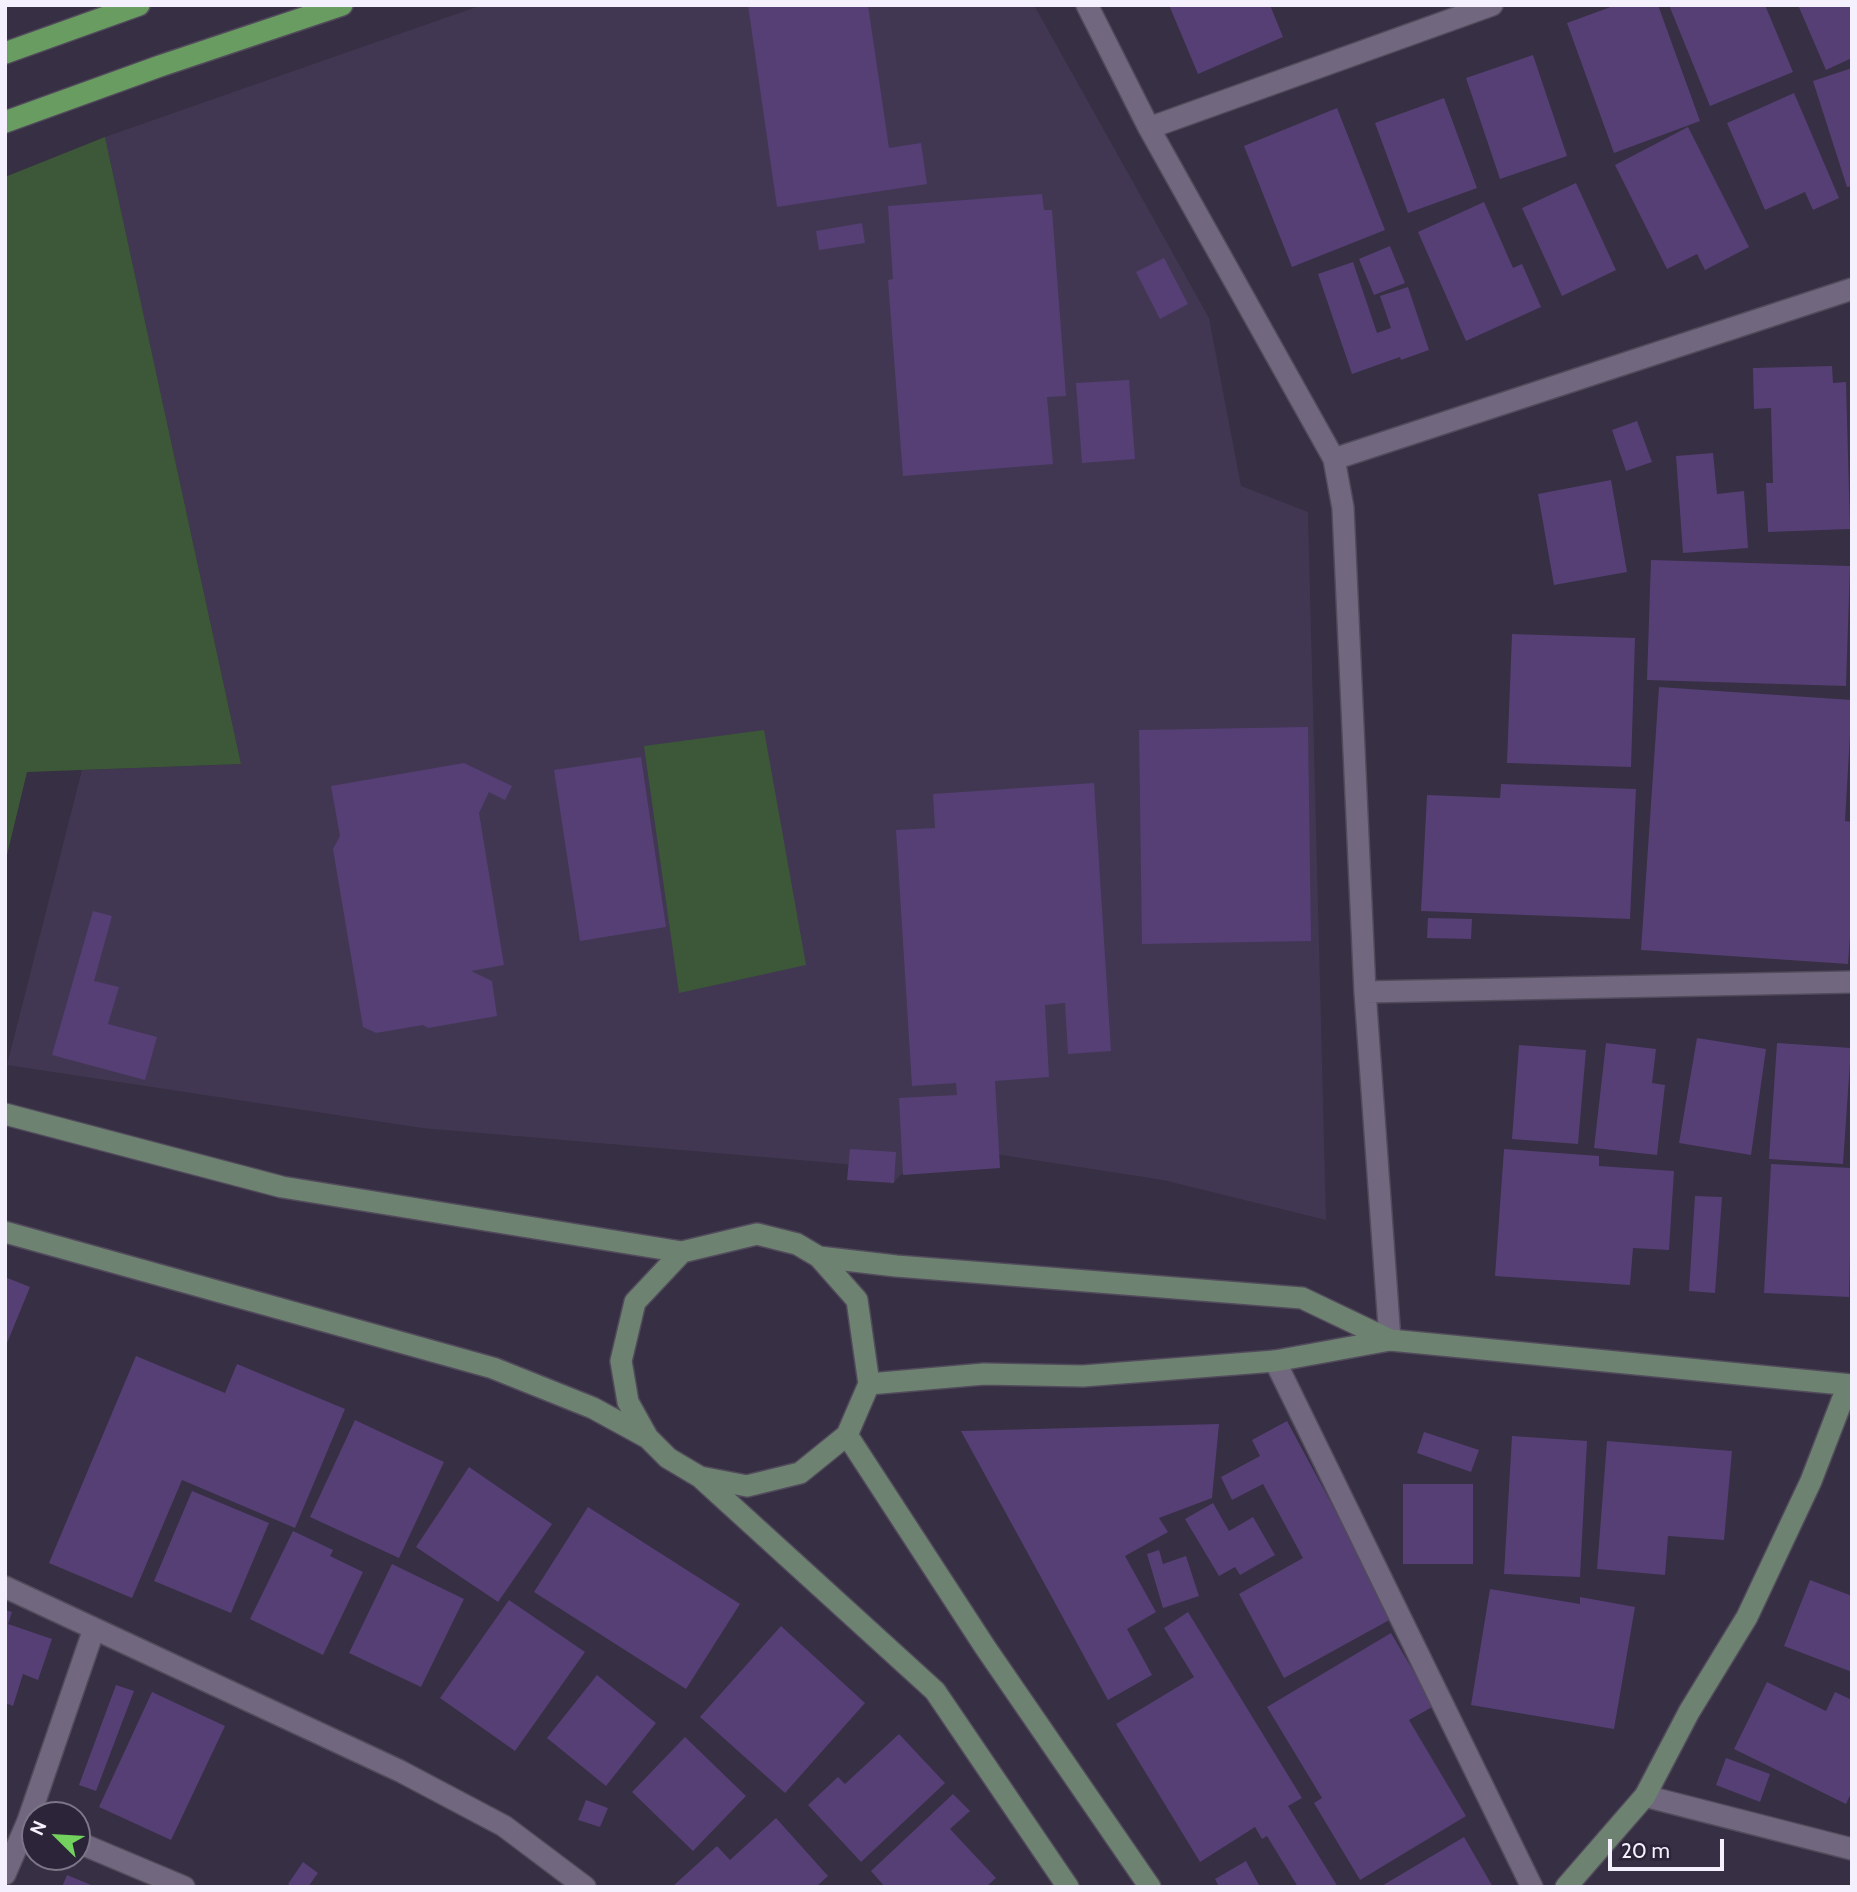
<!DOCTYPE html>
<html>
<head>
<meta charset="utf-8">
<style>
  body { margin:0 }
  #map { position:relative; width:1857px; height:1892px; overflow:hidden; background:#372f43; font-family:Cabin,sans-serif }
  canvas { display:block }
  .frame { position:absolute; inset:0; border:7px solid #f5f0fe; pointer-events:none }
  .north { position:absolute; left:21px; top:1801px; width:70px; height:70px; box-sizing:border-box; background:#2c2539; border:2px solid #7c7688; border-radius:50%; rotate:294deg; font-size:19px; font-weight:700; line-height:28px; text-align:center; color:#f5f0fe }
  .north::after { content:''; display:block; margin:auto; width:24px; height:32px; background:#73d25d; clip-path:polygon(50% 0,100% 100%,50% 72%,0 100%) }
  .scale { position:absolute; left:1608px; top:1839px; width:116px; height:32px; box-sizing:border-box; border:4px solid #f5f0fe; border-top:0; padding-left:9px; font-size:21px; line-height:24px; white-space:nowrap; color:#f5f0fe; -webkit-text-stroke:5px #2c2539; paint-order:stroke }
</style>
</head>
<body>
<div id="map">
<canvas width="1857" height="1892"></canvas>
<div class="frame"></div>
<div class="north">N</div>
<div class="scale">20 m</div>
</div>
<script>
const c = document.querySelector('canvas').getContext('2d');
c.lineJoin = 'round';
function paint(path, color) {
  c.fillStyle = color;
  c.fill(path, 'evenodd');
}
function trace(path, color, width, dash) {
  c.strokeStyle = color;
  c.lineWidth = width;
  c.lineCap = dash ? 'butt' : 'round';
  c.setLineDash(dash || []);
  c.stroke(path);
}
const built = new Path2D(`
  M482,5H1034L1209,318L1241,486L1308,512L1326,1220L1163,1180L931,1144L892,1184L857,1165L422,1128L7,1065L82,770L241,764L105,137Z`);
const green = new Path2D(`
  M105,137L241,764L27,772L5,863V177Z
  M764,730L806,965L679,993L644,746Z`);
const building = new Path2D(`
  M748,5H868L889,148L921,143L927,184L777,207Z
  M1169,5H1270L1283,37L1198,74Z
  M1616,5H1658L1700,121L1614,153L1567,23Z
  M1669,5H1765L1793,72L1710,106Z
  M1798,5H1852V58L1826,70Z
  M1533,55L1567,156L1500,179L1466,78Z
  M1852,68V186L1847,187L1813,81Z
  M1794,93L1839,198L1813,210L1805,192L1765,210L1727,123Z
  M1444,98L1477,188L1408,213L1375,123Z
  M1337,108L1385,230L1292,267L1244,146Z
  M1688,127L1749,247L1705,270L1697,254L1667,269L1615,165Z
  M1576,183L1616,270L1562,296L1522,208Z
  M1042,194L1044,210H1052L1066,396L1047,397L1053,464L903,476L888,280L893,279L888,206Z
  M1484,202L1513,268L1522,264L1541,307L1466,341L1418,232Z
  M862,223L865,243L819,250L816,231Z
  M1390,246L1405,283L1374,295L1359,259Z
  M1164,258L1188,304L1160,319L1136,272Z
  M1353,262L1377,333L1391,328L1380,296L1408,287L1429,350L1401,360L1400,357L1352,374L1318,274Z
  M1832,366L1833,383L1846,382L1850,529L1768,532L1766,483H1773L1771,408L1754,409L1753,368Z
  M1129,380L1135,459L1082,463L1076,383Z
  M1637,421L1652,462L1626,471L1612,430Z
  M1713,453L1717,494L1744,491L1748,548L1683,553L1676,456Z
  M1611,480L1627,572L1554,585L1538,494Z
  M1651,560L1850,566L1846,686L1647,680Z
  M1512,634L1635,638L1631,767L1507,763Z
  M1659,687L1852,700L1845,821L1852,822V908L1848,964L1641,950Z
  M1308,727L1311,941L1142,944L1139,730Z
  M641,757L666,927L580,941L554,770Z
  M464,763L512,786L505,800L489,792L479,813L504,965L471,971L492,981L497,1016L428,1028L423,1025L376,1033L363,1027L333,849L340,836L331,786Z
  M1094,783L1111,1051L1068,1054L1065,1003L1045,1005L1049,1077L995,1081L1000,1168L903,1175L899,1098L957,1095L956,1083L912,1086L896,830L935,828L933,794Z
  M1501,784L1636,789L1630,919L1421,911L1427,795L1500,798Z
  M93,911L112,916L94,981L119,987L108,1024L157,1037L145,1080L52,1055Z
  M1428,918L1472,919L1471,939L1427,938Z
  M1697,1038L1766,1049L1751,1155L1679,1143Z
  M1606,1043L1656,1049L1652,1083L1665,1085L1657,1155L1594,1148Z
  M1777,1043L1851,1048L1843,1164L1769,1159Z
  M1519,1045L1586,1050L1578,1144L1512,1139Z
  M850,1149L896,1152L894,1183L847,1180Z
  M1504,1149L1599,1156V1166L1674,1171L1669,1250L1633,1248L1630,1285L1495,1276Z
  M1771,1164L1852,1168L1849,1297L1764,1293Z
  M1695,1196L1722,1197L1715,1293L1689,1291Z
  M5,1277L30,1287L5,1348Z
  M136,1356L225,1393L237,1364L345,1409L295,1528L182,1480L132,1598L49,1563Z
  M355,1420L444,1462L399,1558L310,1517Z
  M1287,1421L1393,1618L1284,1678L1239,1594L1303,1558L1263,1484L1232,1500L1221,1477L1260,1456L1252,1440Z
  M1219,1424L1212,1498L1159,1518L1168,1532L1125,1556L1156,1612L1127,1629L1152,1675L1108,1700L961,1431Z
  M1424,1432L1479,1450L1471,1472L1417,1453Z
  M1512,1436L1587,1441L1580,1577L1504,1574Z
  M1607,1441L1732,1451L1724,1540L1668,1536L1665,1575L1597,1569Z
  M469,1467L552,1524L498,1602L416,1547Z
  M1403,1484H1473V1564H1403Z
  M192,1491L269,1523L231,1613L154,1581Z
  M1213,1503L1229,1531L1253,1517L1275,1555L1240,1575L1235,1567L1219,1576L1185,1519Z
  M588,1507L740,1604L686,1689L534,1592Z
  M293,1531L333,1550L330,1556L363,1572L323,1655L250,1619Z
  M1159,1550L1163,1564L1186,1556L1199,1596L1163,1608L1147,1554Z
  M392,1564L464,1599L421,1687L349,1653Z
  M1810,1580L1852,1596V1672L1784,1646Z
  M1490,1589L1580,1604V1597L1635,1607L1614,1729L1471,1705Z
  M509,1600L585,1652L515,1751L440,1698Z
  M5,1610L12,1612L8,1624L52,1639L38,1680L23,1674L13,1706L5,1703Z
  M1188,1612L1302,1798L1288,1806L1338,1887H1298L1267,1836L1262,1839L1255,1827L1200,1862L1116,1724L1194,1677L1164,1628Z
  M781,1626L865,1703L785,1793L700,1717Z
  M1391,1633L1434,1706L1409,1720L1466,1816L1360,1880L1314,1803L1322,1798L1267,1707Z
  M597,1675L656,1723L606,1786L547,1738Z
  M1767,1682L1826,1711L1835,1692L1852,1700V1791L1846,1804L1734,1749Z
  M116,1685L134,1691L96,1791L79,1785Z
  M152,1692L225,1726L171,1840L99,1807Z
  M899,1734L945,1783L861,1862L808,1805L838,1777L845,1784Z
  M685,1737L746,1796L693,1851L632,1792Z
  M1726,1758L1770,1774L1760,1802L1716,1785Z
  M953,1794L970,1811L950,1829L996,1878L986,1887H885L871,1871Z
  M586,1800L608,1808L600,1827L578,1820Z
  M776,1818L828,1876L816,1887H672L717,1846L730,1860Z
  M1464,1837L1493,1887H1380Z
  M1246,1861L1260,1887H1219L1215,1879Z
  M303,1862L318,1873L308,1887H293L288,1884Z
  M67,1875L96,1887H62Z`);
const lane = new Path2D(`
  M1275,1361L1532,1887
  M1645,1796L1852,1849`);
const street = new Path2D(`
  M1087,5L1149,128L1334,459L1343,508L1365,992L1390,1340
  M1149,128L1492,5
  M1334,459L1852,289
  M1365,992L1852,982
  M5,1587L400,1771L504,1826L585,1887
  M77,1842L184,1887
  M5,1874L28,1821L94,1629`);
const secondary = new Path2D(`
  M5,1114L282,1187L682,1252
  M5,1232L493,1368L593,1408L648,1438
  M819,1257L857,1300L869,1384L847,1435L800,1473L747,1486L700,1477L668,1458L648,1438L628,1402L621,1361L635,1302L682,1252L757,1234L797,1244L819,1257L896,1266L1302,1298L1390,1340
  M869,1384L984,1374L1083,1376L1275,1361L1390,1340L1852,1385
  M847,1435L985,1647L1150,1887
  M700,1477L935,1691L1068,1887
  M1566,1887L1645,1796L1689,1712L1747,1617L1811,1481L1848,1385`);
const primary = new Path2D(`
  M5,53L139,5
  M5,122L160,66L342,5`);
paint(built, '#413752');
paint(green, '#3d5838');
paint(building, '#553f75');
trace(lane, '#524b5c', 24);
trace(street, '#524b5c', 24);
trace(secondary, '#524b5c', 24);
trace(primary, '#524b5c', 24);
trace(lane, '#71687f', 21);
trace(street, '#71687f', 21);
trace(secondary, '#6d8270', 21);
trace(primary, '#699c61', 21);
</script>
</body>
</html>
